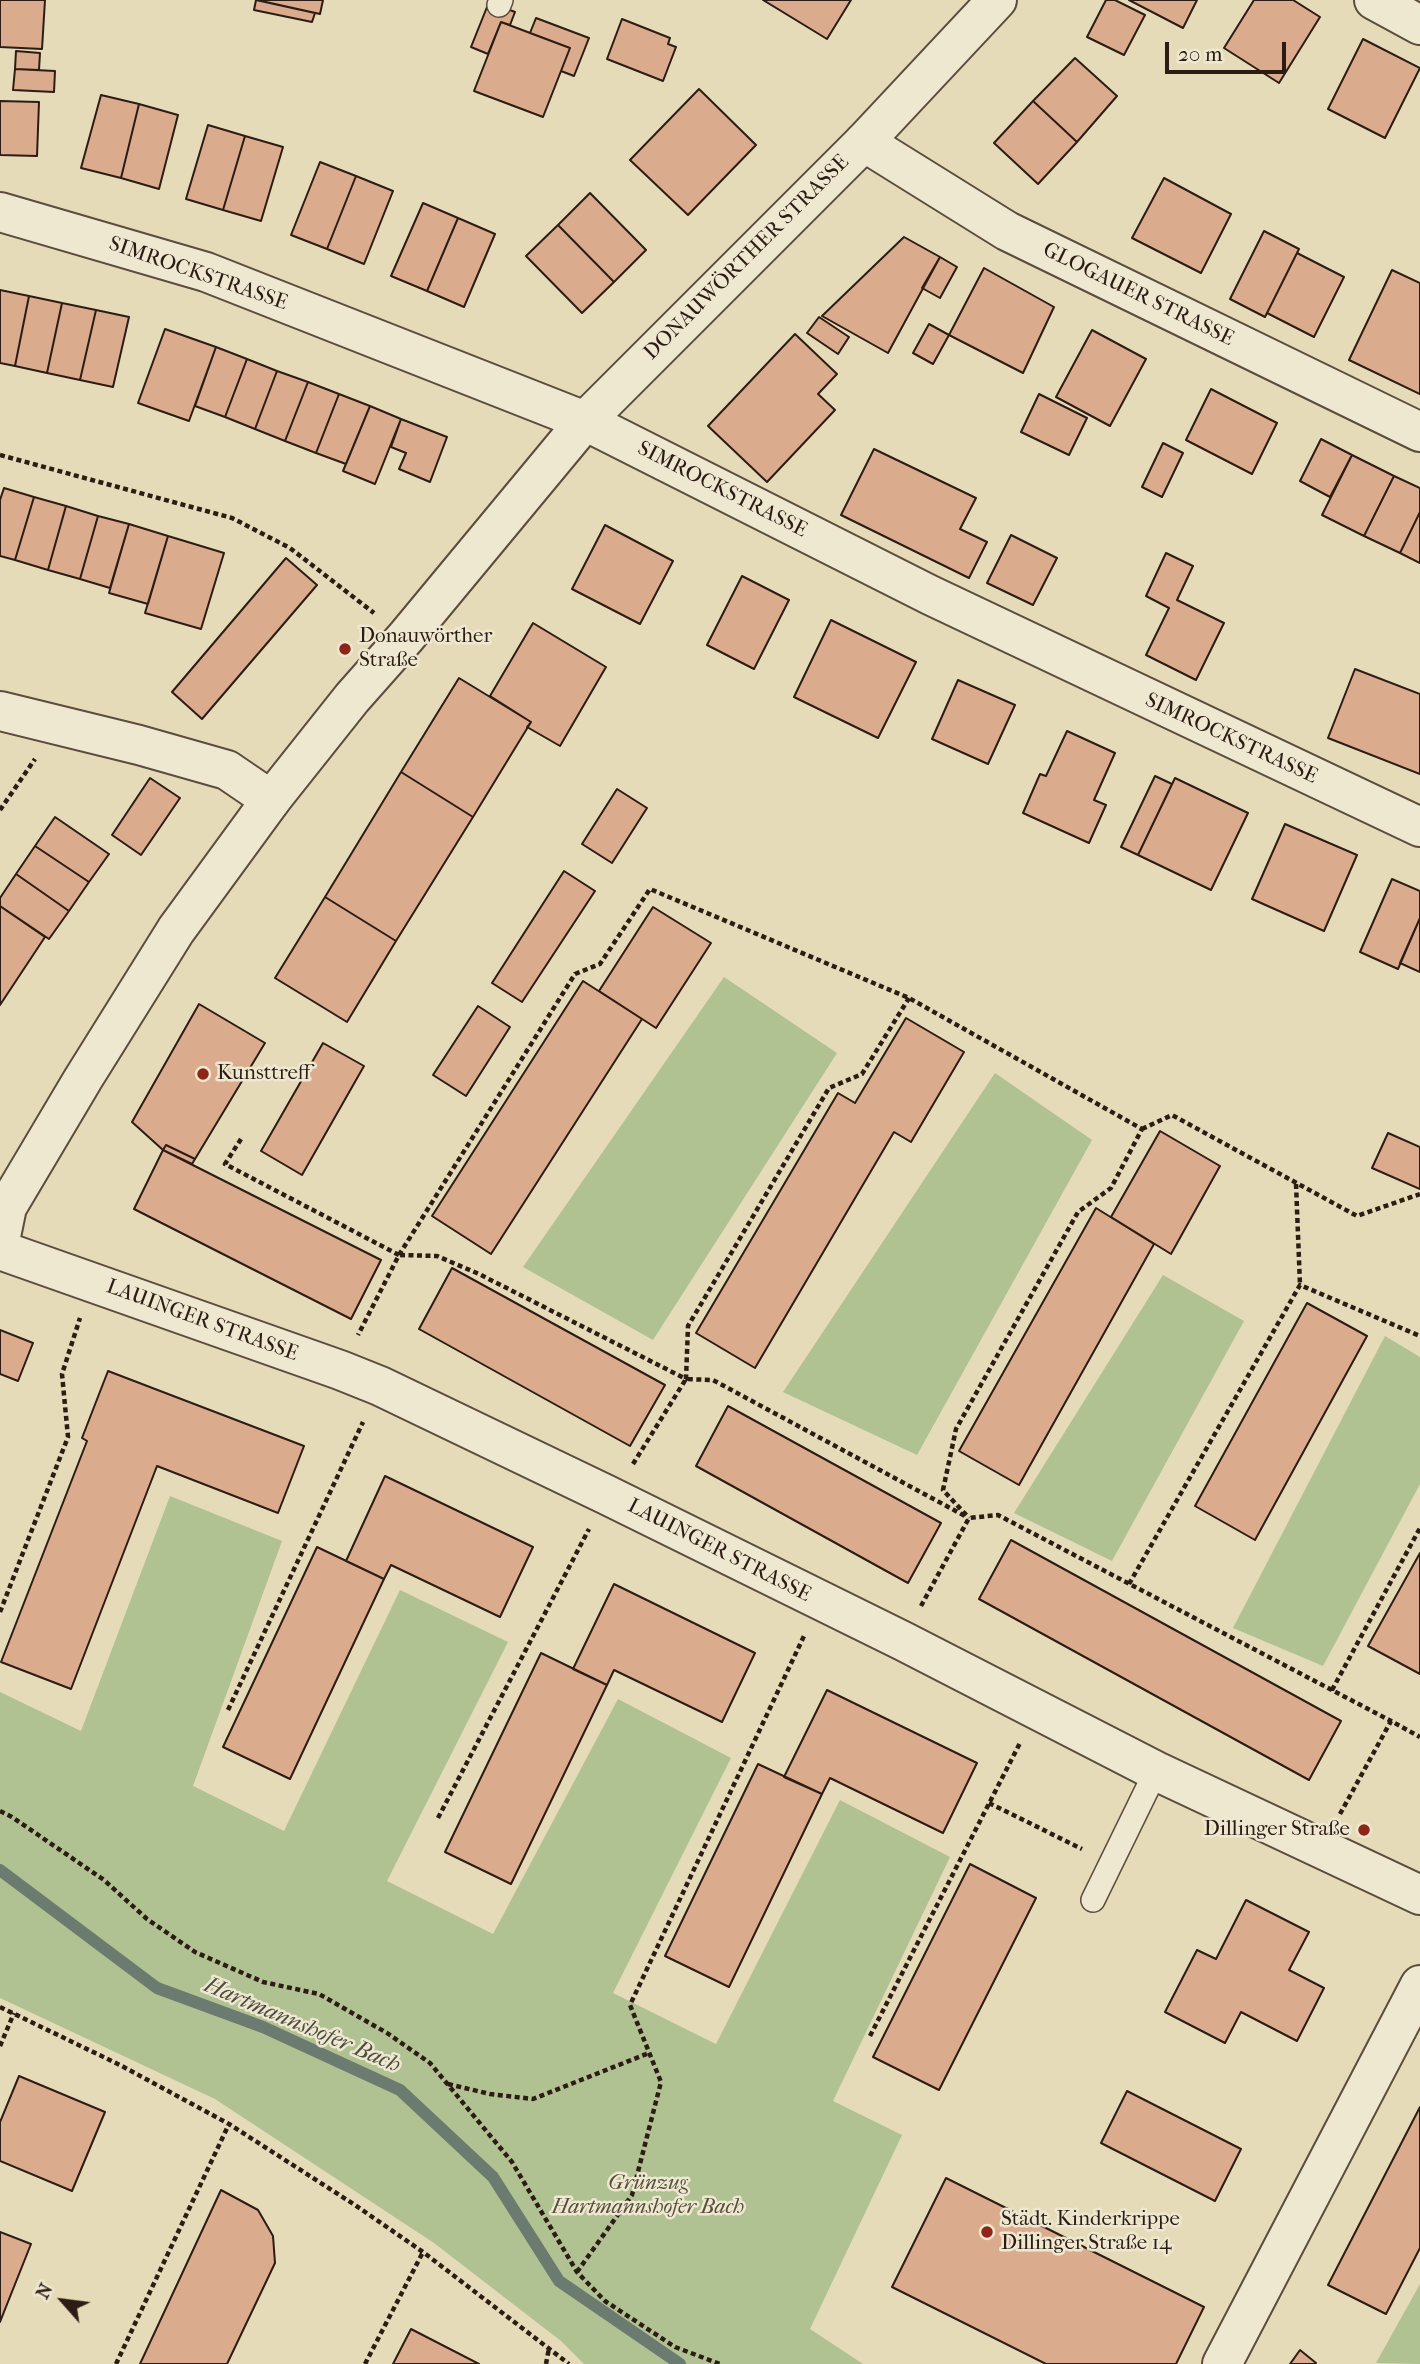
<!DOCTYPE html>
<html>
<head>
<meta charset="utf-8">
<style>
  body { margin:0 }
  #map { position:relative; width:1420px; height:2364px; overflow:hidden; background:#e5dbb8; font-family:"IM FELL French Canon",serif }
  canvas { display:block }
  .north { position:absolute; left:28px; top:2266px; width:70px; height:70px; -webkit-text-stroke:5px #eee8d1; paint-order:stroke; rotate:298deg; font-size:19px; font-weight:700; line-height:28px; text-align:center; color:#2d1c14 }
  .north::after { content:''; display:block; margin:auto; width:24px; height:32px; background:#2d1c14; clip-path:polygon(50% 0,100% 100%,50% 72%,0 100%) }
  .scale { position:absolute; left:1165px; top:42px; width:121px; height:32px; box-sizing:border-box; border:4px solid #2d1c14; border-top:0; padding-left:9px; font-size:21px; line-height:24px; white-space:nowrap; color:#2d1c14; -webkit-text-stroke:5px #eee8d1; paint-order:stroke }
</style>
</head>
<body>
<div id="map">
<canvas width="1420" height="2364"></canvas>
<div class="north">N</div>
<div class="scale">20 m</div>
</div>
<script>
const c = document.querySelector('canvas').getContext('2d');
c.lineJoin = 'round';
function paint(path, color) {
  c.fillStyle = color;
  c.fill(path, 'evenodd');
}
function trace(path, color, width, dash) {
  c.strokeStyle = color;
  c.lineWidth = width;
  c.lineCap = dash ? 'butt' : 'round';
  c.setLineDash(dash || []);
  c.stroke(path);
}
function write(font, color, halo, rows, align = 'center') {
  c.font = font + ' "IM FELL French Canon",serif';
  c.lineWidth = 5;
  c.setLineDash([]);
  c.textBaseline = 'middle';
  c.strokeStyle = halo;
  c.fillStyle = color;
  for (const [text, x, y, turn = 0] of rows) {
    c.save();
    c.translate(x, y);
    c.rotate((+turn || 0) * Math.PI / 180);
    c.textAlign = isNaN(turn) ? turn : align;
    if (halo) c.strokeText(text, 0, 0);
    c.fillText(text, 0, 0);
    c.restore();
  }
}
const green = new Path2D(`
  M724,977L837,1053L653,1340L523,1267Z
  M995,1073L1092,1140L917,1455L783,1392Z
  M1163,1275L1244,1321L1112,1561L1014,1513Z
  M1385,1336L1420,1357V1484L1323,1666L1233,1628Z
  M170,1496L282,1541L193,1786L284,1831L400,1590L508,1642L387,1881L493,1934L618,1699L731,1758L613,1993L716,2044L840,1800L950,1857L833,2101L902,2135L810,2329L863,2364H584L561,2341L434,2243L215,2099L0,1998V1692L81,1731Z
  M1420,2284V2364L1376,2363Z`);
const stream = new Path2D(`
  M0,1870L157,1988L263,2027L400,2090L493,2177L559,2281L680,2364`);
const building = new Path2D(`
  M0,0H45L42,49L0,47Z
  M256,0L315,13L312,22L254,10Z
  M257,0H323L320,14Z
  M763,0H851L827,39Z
  M1106,0H1115L1145,15L1124,55L1087,37Z
  M1129,0H1197L1183,28Z
  M1254,0H1293L1320,17L1279,83L1224,48Z
  M489,2L515,12L510,25L501,22L488,54L471,47Z
  M536,18L589,38L574,76L561,71L570,48L530,33Z
  M622,19L670,38L668,44L676,47L663,81L607,59Z
  M501,22L570,48L543,117L474,91Z
  M1363,39L1420,68L1385,138L1328,109Z
  M16,51L40,53L39,70L15,69Z
  M1075,58L1117,96L1077,142L1033,101Z
  M15,69L55,71L54,92L13,90Z
  M699,89L756,145L688,215L630,160Z
  M101,95L139,104L121,178L81,168Z
  M0,101L39,102L37,156L0,155Z
  M1033,101L1077,142L1038,184L994,143Z
  M139,104L178,115L159,189L121,178Z
  M208,125L245,136L223,210L186,199Z
  M245,136L283,147L261,221L223,210Z
  M320,162L356,176L327,249L291,235Z
  M356,176L393,191L364,264L327,249Z
  M1164,178L1231,214L1201,273L1132,238Z
  M590,193L646,250L614,282L558,225Z
  M423,203L458,218L427,291L391,276Z
  M458,218L495,234L464,307L427,291Z
  M558,225L614,282L582,313L526,256Z
  M1264,231L1299,249L1265,317L1230,299Z
  M904,237L940,257L888,353L822,316Z
  M1297,253L1344,277L1314,337L1267,313Z
  M940,257L957,267L940,298L922,288Z
  M984,268L1054,307L1023,373L949,335Z
  M1392,270L1420,283V394L1349,360Z
  M0,290L29,296L15,366L0,363Z
  M29,296L62,303L47,373L15,366Z
  M62,303L96,310L80,380L47,373Z
  M96,310L129,317L113,387L80,380Z
  M819,317L849,337L838,354L807,333Z
  M929,324L949,335L933,364L913,353Z
  M165,329L216,347L189,421L138,403Z
  M1092,330L1146,359L1110,426L1056,397Z
  M795,334L837,374L818,394L835,410L767,482L708,426Z
  M216,347L247,359L225,417L195,406Z
  M247,359L277,371L255,429L225,417Z
  M277,371L308,382L285,441L255,429Z
  M308,382L339,394L316,453L285,441Z
  M1211,389L1277,423L1252,474L1186,440Z
  M339,394L370,406L346,464L316,453Z
  M1039,394L1087,418L1069,455L1021,432Z
  M370,406L401,419L375,484L343,471Z
  M401,419L447,437L430,482L399,469L406,453L391,447Z
  M1321,439L1352,455L1330,497L1300,481Z
  M1163,443L1183,453L1162,497L1142,487Z
  M874,449L976,498L960,529L987,542L969,578L841,515Z
  M1352,455L1394,476L1364,536L1322,515Z
  M1394,476L1420,488V512L1400,553L1364,536Z
  M4,488L34,497L15,560L0,556V500Z
  M34,497L66,506L48,570L15,560Z
  M66,506L98,516L80,579L48,570Z
  M1420,512V563L1400,553Z
  M98,516L129,524L110,588L80,579Z
  M129,524L168,536L148,604L109,593Z
  M605,525L673,561L640,624L572,589Z
  M1011,535L1057,558L1033,605L987,583Z
  M168,536L224,553L201,629L145,613Z
  M1166,553L1193,566L1177,600L1224,623L1196,680L1146,655L1169,608L1146,596Z
  M286,558L317,585L202,719L172,692Z
  M742,576L789,600L754,669L707,645Z
  M831,620L916,662L878,738L794,697Z
  M533,623L606,667L560,746L527,727L531,722L490,696Z
  M1355,669L1420,694V774L1328,738Z
  M459,678L531,722L473,817L401,772Z
  M958,680L1015,705L988,764L932,739Z
  M1067,731L1115,753L1094,800L1106,805L1089,843L1023,813L1040,774L1046,776Z
  M401,772L473,817L396,941L325,897Z
  M1155,776L1172,784L1138,855L1121,847Z
  M150,778L180,798L141,855L112,835Z
  M1175,778L1248,813L1211,890L1138,855Z
  M617,789L647,808L612,863L582,844Z
  M55,817L109,854L89,882L35,846Z
  M1285,824L1357,855L1324,931L1252,899Z
  M35,846L89,882L69,911L16,874Z
  M564,871L595,891L522,1002L492,983Z
  M16,874L69,911L49,939L0,906V898Z
  M1392,879L1420,891V918L1398,969L1360,952Z
  M325,897L396,941L347,1022L275,978Z
  M0,906L45,937L0,1005Z
  M653,907L711,943L656,1028L599,991Z
  M1420,918V972L1400,963Z
  M583,981L642,1019L491,1254L432,1216Z
  M199,1004L265,1043L195,1159L166,1145L163,1150L132,1122Z
  M478,1006L510,1027L466,1096L433,1075Z
  M906,1018L964,1052L911,1142L894,1132L755,1368L696,1333L838,1093L855,1103Z
  M323,1043L364,1066L302,1175L261,1151Z
  M1160,1131L1220,1166L1171,1254L1111,1217Z
  M1388,1133L1420,1147V1189L1372,1168Z
  M166,1145L195,1159L192,1164L163,1150Z
  M163,1150L381,1260L351,1319L134,1209Z
  M1096,1208L1154,1244L1019,1485L959,1451Z
  M452,1268L665,1385L630,1446L419,1329Z
  M1307,1303L1367,1336L1255,1540L1195,1506Z
  M0,1330L33,1343L18,1381L0,1374Z
  M108,1371L304,1446L278,1513L157,1466L71,1689L1,1662L87,1441L82,1438Z
  M728,1406L941,1523L908,1583L696,1466Z
  M385,1476L533,1547L500,1617L391,1565L384,1579L346,1561Z
  M1011,1540L1341,1721L1309,1780L979,1599Z
  M317,1547L384,1579L290,1779L223,1747Z
  M1420,1553V1674L1368,1646Z
  M614,1584L755,1653L722,1722L614,1670L607,1685L573,1669Z
  M541,1653L607,1685L511,1884L445,1852Z
  M827,1690L977,1763L943,1833L830,1778L822,1794L784,1777Z
  M758,1764L822,1794L729,1987L665,1956Z
  M970,1864L1036,1898L939,2090L873,2057Z
  M1246,1900L1309,1932L1289,1970L1324,1988L1297,2041L1241,2012L1225,2043L1165,2012L1197,1950L1216,1959Z
  M19,2076L105,2112L72,2191L0,2161V2122Z
  M1127,2091L1241,2149L1215,2201L1101,2143Z
  M1420,2107V2248L1386,2314L1328,2285Z
  M946,2178L1204,2307L1176,2364H1046L892,2287Z
  M221,2190L258,2210L273,2236L275,2263L227,2364H140Z
  M0,2232L31,2244L0,2322Z
  M411,2329L479,2364H393Z
  M1300,2350L1316,2363L1315,2364H1290Z`);
const path = new Path2D(`
  M0,455L232,518L290,548L374,613
  M0,810L35,759
  M1142,1129L1172,1115L1357,1216L1420,1194
  M241,1139L225,1164L399,1255L358,1335
  M1296,1184L1300,1285
  M399,1255L575,974L600,964L650,889L909,998L1142,1129L1111,1188L1078,1212L956,1429L943,1490L969,1518
  M400,1255L437,1256L479,1274L686,1379L688,1326L829,1088L862,1074L909,998
  M633,1464L686,1379L713,1380L965,1516
  M1129,1584L1300,1285L1420,1336
  M921,1606L969,1518L998,1515L1391,1721
  M0,1612L68,1437L62,1374L80,1318
  M1332,1690L1420,1528
  M228,1710L363,1422
  M989,1803L1082,1849
  M0,1811L12,1817L104,1880L147,1919L195,1952L263,1982L319,1994L387,2033L430,2063L512,2162L577,2272L605,2301L675,2347L720,2364
  M1340,1814L1391,1721L1420,1737
  M438,1818L589,1529
  M0,2007L120,2065L229,2124L355,2205L423,2252L569,2364
  M870,2036L1020,1743
  M0,2046L14,2013
  M448,2084L490,2094L533,2099L649,2053
  M577,2272L632,2195L661,2082L630,2005L804,1636
  M116,2364L229,2124
  M365,2364L423,2252
  M546,2364L549,2348`);
const service = new Path2D(`
  M499,5L501,0
  M1093,1900L1156,1771`);
const minor = new Path2D(`
  M1374,0L1420,25
  M864,142L1007,231L1420,432
  M0,212L206,272L585,421L930,595L1420,827
  M0,711L139,745L227,770L271,800
  M1222,2364L1420,1985`);
const tertiary = new Path2D(`
  M0,1241L7,1207L83,1079L176,930L271,800L352,698L406,637L585,421L864,142L997,0
  M0,1250L340,1370L380,1386L607,1495L903,1641L1156,1771L1420,1895`);
const markers = [
  [345,649,7,"#8f2418"],
  [203,1074,7,"#8f2418"],
  [1364,1830,7,"#8f2418"],
  [987,2232,7,"#8f2418"]
];
const streetNames = [
  ["DONAUWÖRTHER STRASSE",747,258,-45],
  ["SIMROCKSTRASSE",198,274,19],
  ["GLOGAUER STRASSE",1138,295,26],
  ["SIMROCKSTRASSE",722,490,27],
  ["SIMROCKSTRASSE",1231,739,25],
  ["LAUINGER STRASSE",202,1321,20],
  ["LAUINGER STRASSE",719,1551,27]
];
const poiNames = [
  ["Donauwörther",359,637],
  ["Straße",359,661],
  ["Kunsttreff",217,1074],
  ["Dillinger Straße",1350,1830,"right"],
  ["Städt. Kinderkrippe",1001,2220],
  ["Dillinger Straße 14",1001,2244]
];
const parkNames = [
  ["Grünzug",648,2184],
  ["Hartmannshofer Bach",648,2208]
];
const waterNames = [
  ["Hartmannshofer Bach",302,2026,23]
];
paint(green, '#b0c192');
trace(stream, '#6c7b6f', 12);
paint(building, '#daab8d');
trace(building, '#2d1c14', 2);
trace(service, '#5b4c3d', 26);
trace(minor, '#5b4c3d', 42);
trace(tertiary, '#5b4c3d', 42);
trace(path, '#2d1c14', 4.5, [5, 3.5]);
trace(service, '#eee8d1', 23);
trace(minor, '#eee8d1', 38);
trace(tertiary, '#eee8d1', 38);
for (const [x, y, r, color] of markers) {
  const dot = new Path2D();
  dot.arc(x, y, r, 0, 2 * Math.PI);
  c.fillStyle = color;
  c.fill(dot);
  trace(dot, '#eee8d1', 2.5);
}
write('21px', '#2d1c14', '#eee8d1', streetNames);
write('21px', '#2d1c14', '#eee8d1', poiNames, 'left');
write('italic 21px', '#544e3a', '#eee8d1', parkNames);
write('italic 23px', '#4c4c41', '#eee8d1', waterNames);
</script>
</body>
</html>
